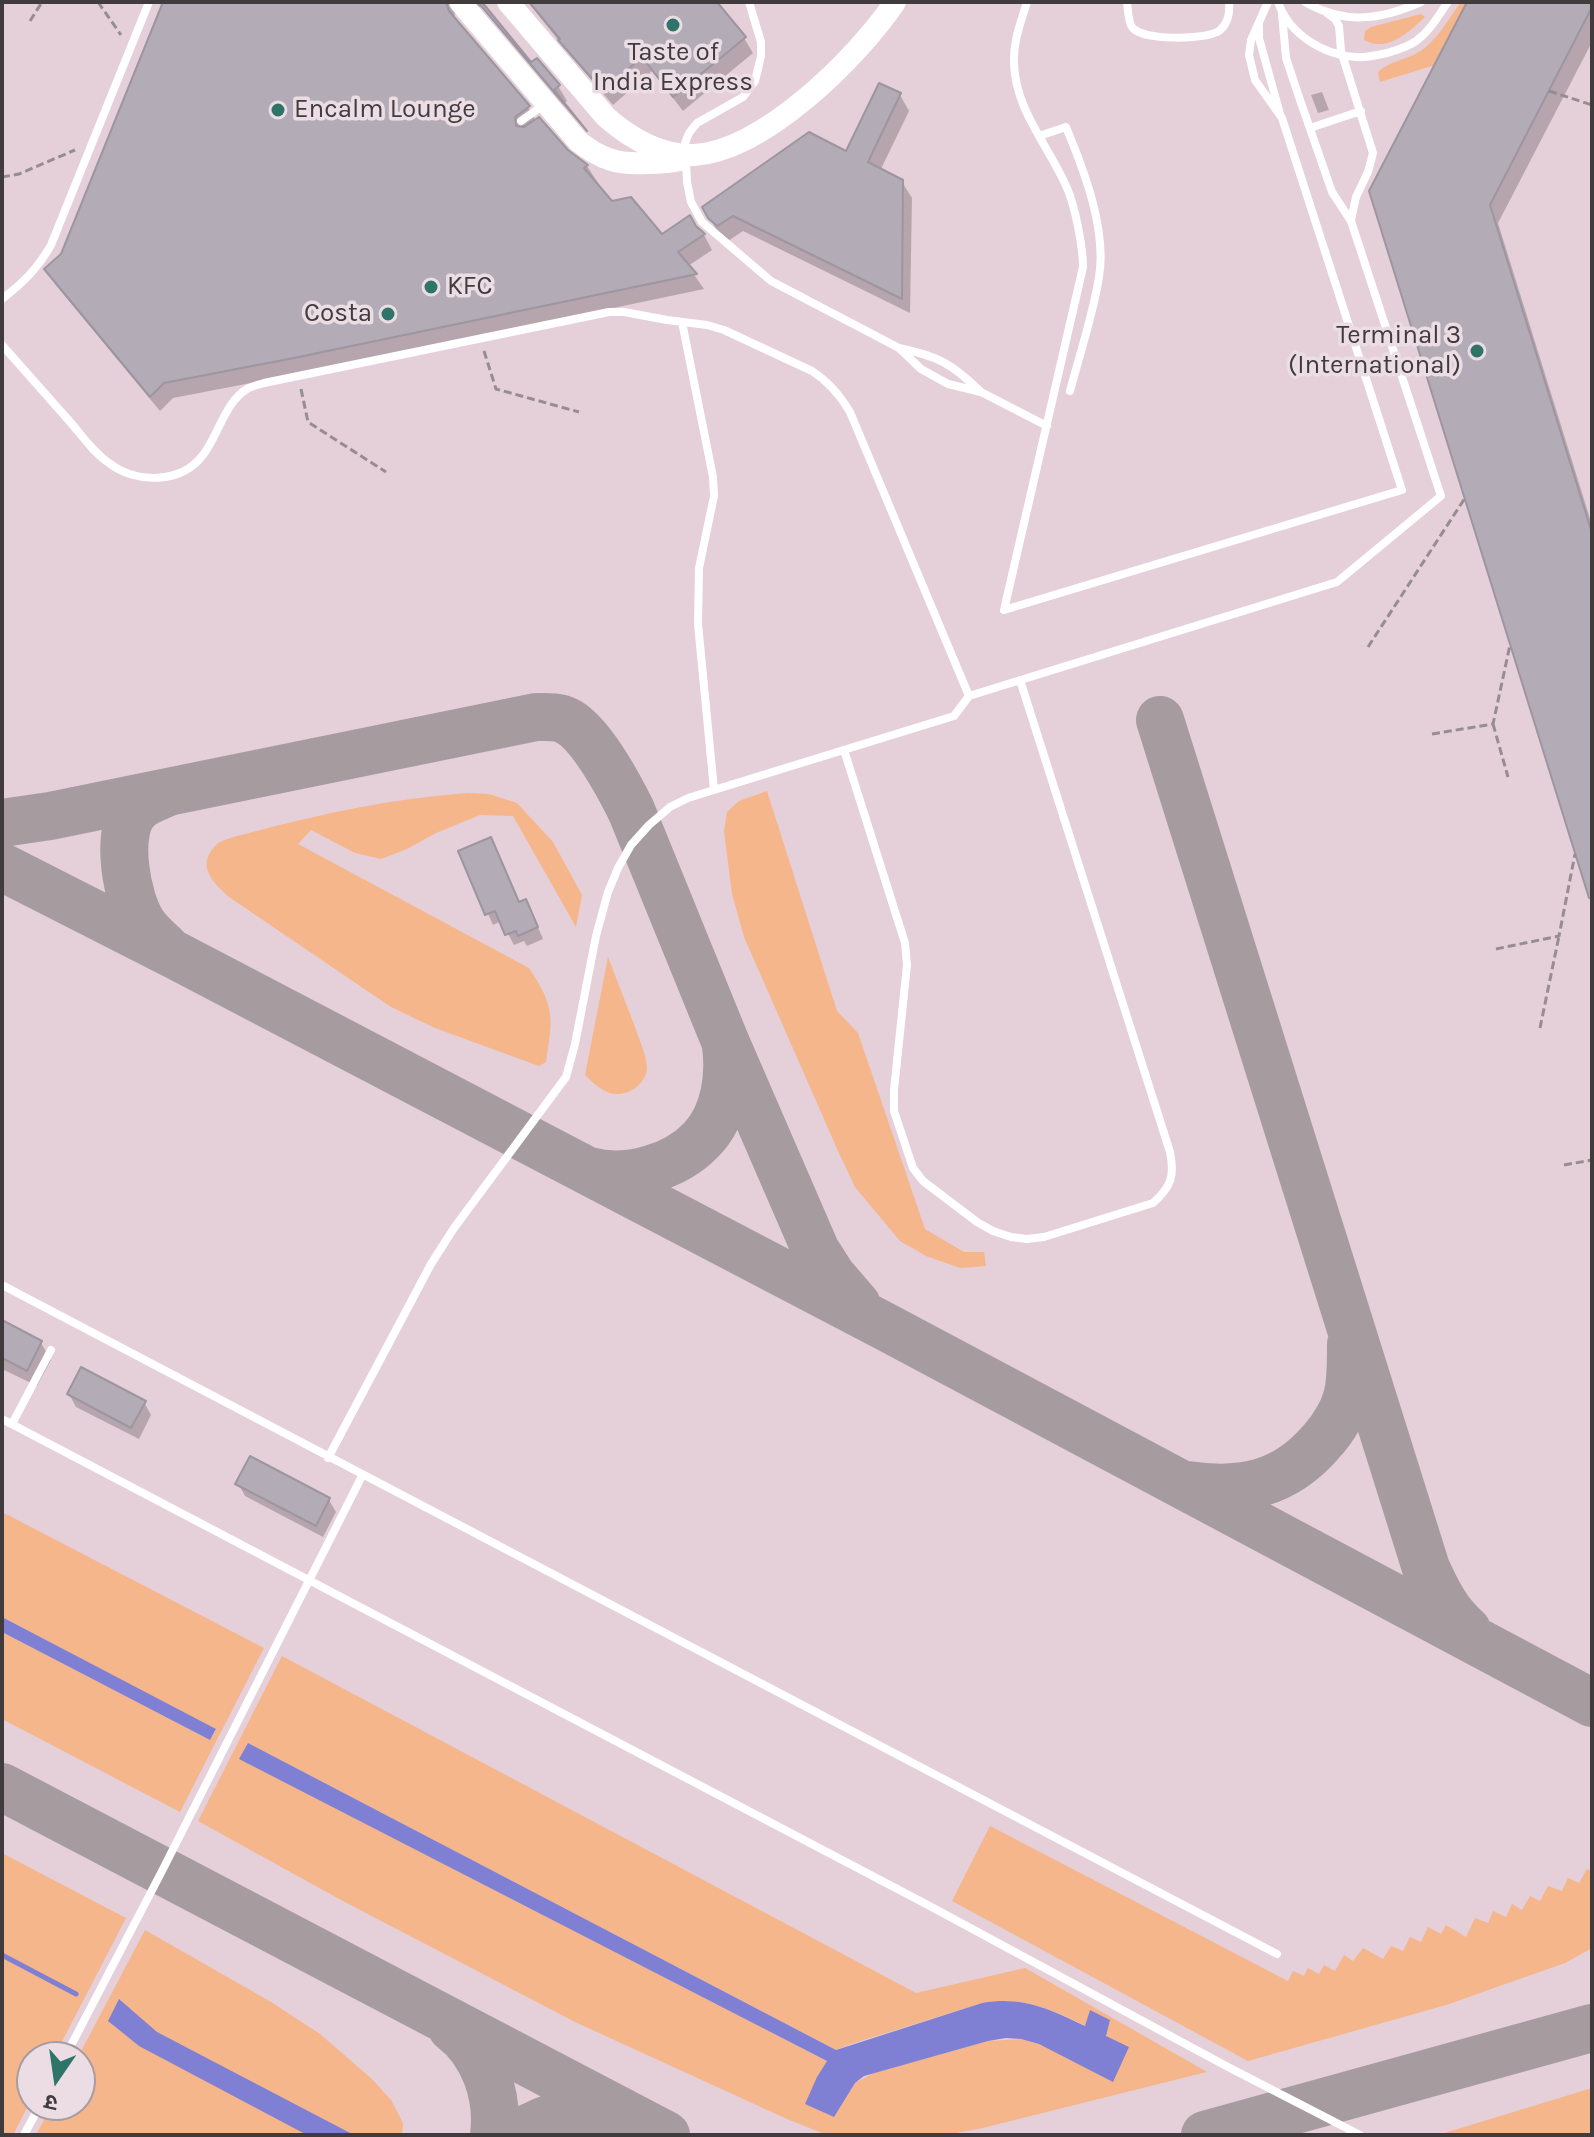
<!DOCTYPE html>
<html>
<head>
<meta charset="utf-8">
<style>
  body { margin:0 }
  #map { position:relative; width:1594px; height:2137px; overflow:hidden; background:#ebdde3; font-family:Karla,"Noto Sans Devanagari",sans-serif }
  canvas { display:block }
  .frame { position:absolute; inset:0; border:4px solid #403b3d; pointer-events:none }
  .north { position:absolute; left:16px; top:2041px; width:80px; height:80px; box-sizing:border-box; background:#ebdde3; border:2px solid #a79ca1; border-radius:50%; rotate:193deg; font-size:22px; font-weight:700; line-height:32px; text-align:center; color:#403b3d }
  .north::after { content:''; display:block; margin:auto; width:28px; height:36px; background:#2f7469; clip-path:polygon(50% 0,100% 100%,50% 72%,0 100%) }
</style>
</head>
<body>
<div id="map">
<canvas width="1594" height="2137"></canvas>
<div class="frame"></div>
<div class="north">उ</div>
</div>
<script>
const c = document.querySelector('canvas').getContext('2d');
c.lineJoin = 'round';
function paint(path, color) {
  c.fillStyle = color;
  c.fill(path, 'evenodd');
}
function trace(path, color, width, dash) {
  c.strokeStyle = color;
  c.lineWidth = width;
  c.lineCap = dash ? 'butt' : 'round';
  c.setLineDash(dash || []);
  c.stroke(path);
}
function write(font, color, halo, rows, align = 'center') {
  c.font = font + ' Karla,sans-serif';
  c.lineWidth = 7;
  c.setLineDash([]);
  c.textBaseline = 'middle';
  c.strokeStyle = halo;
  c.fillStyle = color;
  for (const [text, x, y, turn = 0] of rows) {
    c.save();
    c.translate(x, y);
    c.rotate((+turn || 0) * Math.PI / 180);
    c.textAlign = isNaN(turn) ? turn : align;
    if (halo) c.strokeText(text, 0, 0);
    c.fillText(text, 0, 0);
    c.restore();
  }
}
const built = new Path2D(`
  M2,2H1592V2135H2ZM32,2057H80V2105H32Z`);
const green = new Path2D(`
  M1461,2H1467L1435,65L1380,82L1378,72C1390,61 1405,60 1419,52C1436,42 1449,18 1461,2Z
  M1421,14L1425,17C1409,32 1387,53 1364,40L1365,31L1371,27Z
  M767,791L837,1011L858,1033L925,1229L964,1252H984L986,1266L960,1268L926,1256L900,1241L855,1187L838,1151L744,937L732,894L724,831L727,812L739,801Z
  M468,793L489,794L517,803L553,842L582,895L576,927L513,816L480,815L436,833L407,849L381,859L355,853L311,830L298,844L529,968C555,1007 553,1017 546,1062L539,1066L435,1028L391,1007L229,897C213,882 196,867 215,846C223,838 239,836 249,833C320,814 395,798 468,793Z
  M608,957C617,980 626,1004 635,1027C639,1040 647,1055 647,1069C646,1079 638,1088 628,1092C610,1099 597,1087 585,1075Z
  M2,1512L264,1648L180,1812L2,1719V1632L210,1740L216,1730L2,1617Z
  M282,1656L916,1993L1025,1968L1207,2072L983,2128L945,2135H827L787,2119L575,2022L341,1900L198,1821ZM248,1743L836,2050L851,2044L982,2003C1023,1996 1050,2009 1086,2026L1090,2011L1105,2036L1063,2055L1039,2044L1021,2039L988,2041L873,2073L855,2083L850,2091L817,2077L827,2061L240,1759Z
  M990,1826L1288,1981L1293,1971L1304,1976L1308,1968L1319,1974L1324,1965L1335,1971L1344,1955L1353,1961L1363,1948L1383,1959L1391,1946L1403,1951L1410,1937L1421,1942L1428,1927L1441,1934L1446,1925L1466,1937L1475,1918L1488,1923L1493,1911L1506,1917L1512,1904L1522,1910L1530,1896L1540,1901L1548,1886L1562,1891L1568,1878L1579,1883L1587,1869L1592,1871V1948L1565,1963L1446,2005L1248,2061L952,1901Z
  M2,1853L126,1918L54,2057H32V2098L13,2135H2Z
  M145,1930L271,2002L320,2034L372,2079L391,2100L403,2123L402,2135H36L52,2105H80V2057H78Z
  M1592,2088V2135H1438Z`);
const water = new Path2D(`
  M2,1617L216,1729L210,1740L2,1632Z
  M248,1743L836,2050L982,2003C1023,1996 1049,2009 1085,2026L1090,2010L1110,2020L1106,2036L1129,2047L1113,2082L1039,2044L1021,2039L1006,2038L988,2041L864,2076L855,2083L834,2117L805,2104L817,2077L827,2061L239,1759Z
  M119,1999L157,2032L354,2135H307L139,2046L108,2021Z`);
const shadow = new Path2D(`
  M166,2H479L531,65L537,60L558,86L567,101L563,104L565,107L482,8L474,4L455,12L454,20L528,107L536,121L566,152L587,166L611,203L662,236L695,228L704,235L712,250L688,266L704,289L303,373L173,398L160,411L55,284L46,269L63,255Z
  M528,2H714L744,38L753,53L683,111L652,71L613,105L570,55Z
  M1469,2H1592V42L1498,223L1592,525V903L1371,191Z
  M1322,92L1329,110L1318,113L1311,95Z
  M900,95L909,111L880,171L902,182L912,198L910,313L743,231L728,241L719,234L704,208L847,153Z
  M461,852L519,904L532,913L543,939L527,946L524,941L514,945L501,921L493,925Z
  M2,1323L41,1343L51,1360L37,1386L2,1369Z
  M69,1394L144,1402L151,1415L139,1439L76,1407Z
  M238,1483L329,1500L336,1512L323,1537L245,1496Z`);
const stream = new Path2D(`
  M2,1955L76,1994`);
const taxiway = new Path2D(`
  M1160,720L1426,1568C1437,1592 1447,1613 1467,1630
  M2,823L50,816L536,717C546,717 558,716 567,721C591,733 619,786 631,810L725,1041L816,1251L832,1276L857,1305
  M2,867L175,955L886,1327L1592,1703
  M165,947C157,940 149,933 143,924C127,901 114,832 136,810C144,801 158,797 169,792
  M589,1171C626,1181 675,1168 702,1139C725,1115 730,1076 726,1046
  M1187,1485C1241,1493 1284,1485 1321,1442C1334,1428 1346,1408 1349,1388C1351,1374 1351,1359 1351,1344
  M2,1787L666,2135
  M452,2028C484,2052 499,2096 494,2135
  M516,2135C551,2114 579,2106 620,2115
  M1205,2135L1592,2028`);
const building = new Path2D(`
  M163,2H446L449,11L530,106L515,117L516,126L524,127L539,117L568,150L588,165L584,168L612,201L631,197L662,234L690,215L696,226L705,234L678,252L697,274L294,358L164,383L150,397L44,269L61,254Z
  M478,2H482L531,62L537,58L560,85L554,90L587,131Z
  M529,2H717L746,37L673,97L642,57L603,91L558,40L560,39Z
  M1467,2H1592V7L1490,205L1592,533V898H1589L1369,191Z
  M879,83L901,93L868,162L903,180L902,299L733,216L717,226L708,218L702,207L809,132L846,151Z
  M491,837L519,902L526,899L538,927L518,936L516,931L505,935L495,911L485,915L458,851Z
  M2,1320L42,1341L27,1371L2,1358Z
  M81,1367L146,1401L131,1428L67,1394Z
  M250,1456L330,1498L316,1526L235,1484Z`);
const path = new Path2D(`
  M98,2L121,35
  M30,21L42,2
  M1549,91L1592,105
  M2,177L19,174L75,150
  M484,351L496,389L579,412
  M301,389L308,422L386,472
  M1368,647L1465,498
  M1493,724L1508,777
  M1432,734L1493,724L1510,645
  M1496,949L1559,936L1575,854
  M1540,1028L1559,936
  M1564,1165L1592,1160`);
const service = new Path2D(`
  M749,2L761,42V56L755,81L743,97L697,123L689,133L685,143L687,182L691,202L702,222L771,281L899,348L921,369L948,384L981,392L1047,426
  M1027,2C1021,22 1013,41 1014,63C1015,110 1049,146 1067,188C1075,206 1083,247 1083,267L1004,610L1402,490L1282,118L1255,80L1249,55L1251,40L1268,2
  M1127,2C1128,10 1128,21 1132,27C1141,41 1206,40 1219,31C1228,24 1230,13 1229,2
  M1278,2C1289,34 1323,55 1356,57C1367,58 1377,55 1387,53C1397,50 1408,47 1416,41C1430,31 1438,16 1448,2
  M1305,2C1345,25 1380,20 1421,2
  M1327,13L1335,19L1339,26L1341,51L1373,153L1368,172L1356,197L1351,220
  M1259,26V38L1280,114
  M521,121L545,104
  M1310,128L1361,111
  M1039,136L1066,127C1084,170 1107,230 1099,277C1093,315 1080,353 1070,391
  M2,299C23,283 38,268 51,245L149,2
  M682,322L713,477L714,496L699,568L698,624L714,790
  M2,345C25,371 48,397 71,423C83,437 94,453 109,463C136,484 181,484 203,455C218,436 225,402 247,389C252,386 258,385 264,383L609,312H624L667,320L707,325L724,330L812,371C829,382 840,395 850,412L969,696
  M899,348C938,356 952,364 980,391
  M844,750L905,943L907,965L894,1090V1111L913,1168L923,1181L977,1222L993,1231L1011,1237L1027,1239L1044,1237L1153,1203C1171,1187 1175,1176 1170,1152L1020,680
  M2,1285L1277,1954
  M2,1419L926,1904L1228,2067L1360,2135
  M12,1424L51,1350
  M328,1458L431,1264L454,1228L566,1077L575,1044L596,936L608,892L618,868L631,845L649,825L670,807L688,798L954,716L969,696L1337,582L1441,496L1351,221L1332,192L1299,97L1286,58L1282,14
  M65,2057L162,1871L362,1476
  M24,2135L40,2105`);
const secondary = new Path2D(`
  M460,2L578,141C600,159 619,165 646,163C658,163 669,163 680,160
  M508,2L606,117C630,138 661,156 694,155C764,151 858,57 895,2`);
const markers = [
  [673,25,8,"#2f7469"],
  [278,110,8,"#2f7469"],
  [431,287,8,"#2f7469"],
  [388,314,8,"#2f7469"],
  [1477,351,8,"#2f7469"]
];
const poiNames = [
  ["Taste of",673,53,"center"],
  ["India Express",673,83,"center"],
  ["Encalm Lounge",294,110],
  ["KFC",447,287],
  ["Costa",372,314,"right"],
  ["Terminal 3",1461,336,"right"],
  ["(International)",1461,366,"right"]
];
paint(built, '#e5cfd9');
paint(green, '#f5b68b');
paint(water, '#7f80d4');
paint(shadow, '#0003');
trace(stream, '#7f80d4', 5);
trace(taxiway, '#a69ca0', 48);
paint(building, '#b3abb6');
trace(building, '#9d96a0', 2);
trace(path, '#968d91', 3, [8, 4]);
trace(service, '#fff', 8);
trace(secondary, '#fff', 22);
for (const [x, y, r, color] of markers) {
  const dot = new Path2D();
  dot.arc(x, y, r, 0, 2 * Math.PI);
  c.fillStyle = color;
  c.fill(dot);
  trace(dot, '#ebdde3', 3);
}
write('26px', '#403b3d', '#ebdde3', poiNames, 'left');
</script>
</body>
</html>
